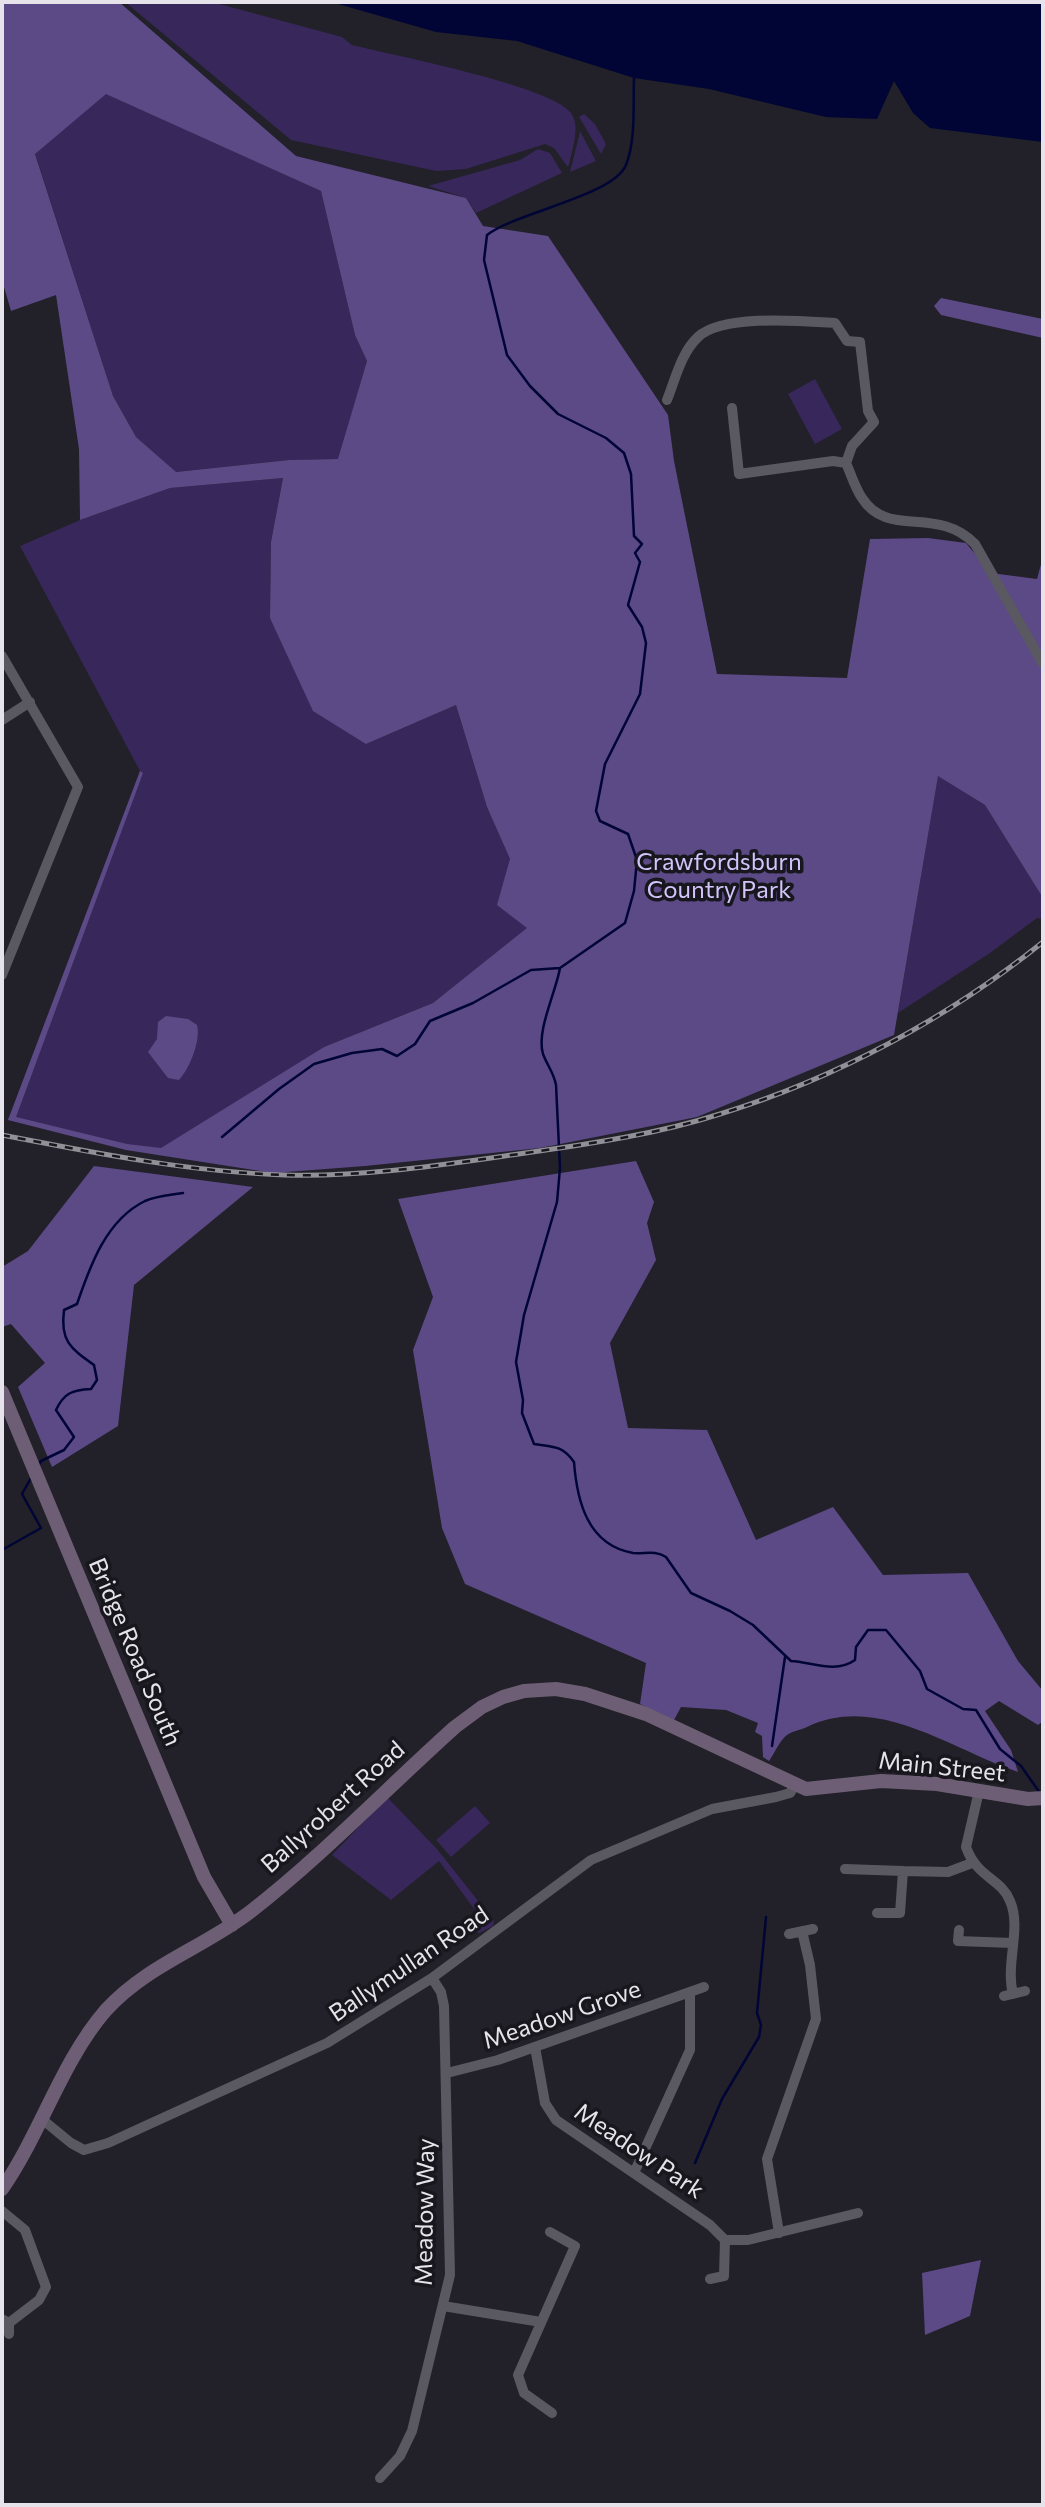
<!DOCTYPE html>
<html>
<head>
<meta charset="utf-8">
<style>
  body { margin:0 }
  #map { position:relative; width:1045px; height:2507px; overflow:hidden; background:#222028; font-family:Commissioner,sans-serif }
  canvas { display:block }
  .frame { position:absolute; inset:0; border:4px solid #e6e4ea; pointer-events:none }
</style>
</head>
<body>
<div id="map">
<canvas width="1045" height="2507"></canvas>
<div class="frame"></div>
</div>
<script>
const c = document.querySelector('canvas').getContext('2d');
c.lineJoin = 'round';
function paint(path, color) {
  c.fillStyle = color;
  c.fill(path, 'evenodd');
}
function trace(path, color, width, dash) {
  c.strokeStyle = color;
  c.lineWidth = width;
  c.lineCap = dash ? 'butt' : 'round';
  c.setLineDash(dash || []);
  c.stroke(path);
}
function write(font, color, halo, rows, align = 'center') {
  c.font = font + ' Commissioner,sans-serif';
  c.lineWidth = 7;
  c.setLineDash([]);
  c.textBaseline = 'middle';
  c.strokeStyle = halo;
  c.fillStyle = color;
  for (const [text, x, y, turn = 0] of rows) {
    c.save();
    c.translate(x, y);
    c.rotate((+turn || 0) * Math.PI / 180);
    c.textAlign = isNaN(turn) ? turn : align;
    if (halo) c.strokeText(text, 0, 0);
    c.fillText(text, 0, 0);
    c.restore();
  }
}
const green = new Path2D(`
  M125,2H212L342,37L352,45C392,55 552,86 571,113C581,127 572,149 569,165L567,166L554,148L545,144L466,169L436,171L291,140Z
  M106,93L321,191L355,335L367,361L339,459L289,460L175,472L136,437L113,396L35,153Z
  M584,114L595,124L606,144L601,154L579,117Z
  M580,131L596,161L570,172L579,136Z
  M538,149L550,153L562,173L476,213L466,198L428,186L520,160Z
  M815,379L842,429L815,444L788,394Z
  M283,478L271,542L270,618L366,744L456,705L487,807L510,859L529,928L433,1003L324,1047L161,1149L127,1148L8,1120L140,771L20,546L80,520L170,488Z
  M938,775L985,805L1043,898V919L1037,918L990,953L898,1013Z
  M387,1797L437,1849L494,1921L493,1926L479,1933L472,1929L485,1924L439,1861L391,1900L332,1855Z
  M475,1806L490,1823L451,1857L436,1840Z`);
const forest = new Path2D(`
  M2,2H119L296,156L466,198L483,226L548,236L668,415L674,461L717,674L847,678L870,539L928,538L966,543L991,573L1037,579L1043,557V898L985,805L938,776L894,1035L697,1117L540,1148L365,1166L273,1173L126,1150L8,1120L140,771L143,773L16,1117L127,1144L161,1148L324,1047L433,1003L527,928L497,905L510,859L487,807L456,705L366,744L313,711L270,618L271,542L283,478L170,488L80,520L79,449L56,295L11,311L2,280ZM106,94L321,191L355,335L367,361L338,459L289,460L176,472L136,437L113,396L35,154Z
  M941,298L1043,319V338L941,315L934,306Z
  M166,1016L188,1019L197,1025C201,1040 190,1068 179,1080L168,1078L148,1052L157,1039L158,1022Z
  M636,1161L654,1202L647,1223L656,1260L610,1343L628,1428L707,1430L756,1540L833,1507L883,1575L968,1573L1018,1661L1043,1691V1721L1038,1725L999,1701L985,1711L1011,1750L1018,1772C950,1749 877,1693 807,1727C801,1730 792,1731 787,1735C780,1740 774,1754 769,1761L763,1757L762,1736L755,1732L758,1723L726,1710L681,1707L674,1720L640,1704L646,1663L465,1584L442,1528L413,1350L433,1297L398,1199Z
  M94,1166L253,1187L134,1285L118,1426L52,1467L18,1387L45,1363L11,1324L2,1327V1267L28,1251Z
  M981,2260L970,2316L925,2335L922,2273Z`);
const water = new Path2D(`
  M331,2H1043V142L930,128L913,113L894,81L877,119L826,117L709,89L634,78L517,41L436,32Z`);
const stream = new Path2D(`
  M560,968C556,992 536,1031 543,1054C547,1065 554,1073 556,1085L560,1168L557,1202L524,1315L516,1362L523,1400L522,1413L534,1444C553,1447 562,1445 574,1462C577,1502 588,1545 633,1553C645,1554 655,1550 666,1557L691,1593L730,1611L753,1625L791,1661C812,1662 835,1674 855,1660L856,1647L868,1630H886L920,1671L927,1689L963,1709L976,1710L1000,1749L1021,1766L1040,1793
  M222,1137L279,1089L314,1064L352,1053L382,1049L397,1056L415,1044L430,1021L473,1003L531,970L560,968L625,923L634,891L637,860L628,834L600,821L596,811L605,764L640,694L646,643L642,627L628,605L640,562L635,553L642,544L634,536L631,474L624,453L606,438L558,414L530,386L507,355L484,260L487,235C517,212 613,196 626,165C636,140 633,105 634,78
  M38,1466L41,1461L64,1450L74,1437L56,1410C64,1393 72,1390 91,1389L97,1380L94,1365C70,1348 60,1341 64,1310L77,1304C90,1266 106,1220 145,1201C156,1196 171,1195 183,1193
  M2,1550L41,1528L22,1494L31,1478
  M772,1746L785,1657
  M695,2163L722,2099L759,2037L761,2025L757,2013L766,1917`);
const street = new Path2D(`
  M667,400C675,380 681,353 698,337C723,314 802,321 835,323L847,341L860,342L868,411L874,422L852,446L846,463C851,474 855,488 862,498C888,539 937,505 975,544L1043,664
  M732,408L739,474L833,461L846,463
  M2,656L78,787L2,975
  M2,720L30,702
  M979,1791L966,1847C977,1878 1001,1878 1010,1901C1022,1928 1005,1964 1013,1994
  M845,1869L903,1871
  M877,1913H900L903,1871L948,1872L972,1863
  M959,1930L958,1941L1012,1943
  M789,1934L813,1929
  M1004,1996L1025,1991
  M535,2047L545,2103L556,2120L710,2225L725,2240H748L858,2213
  M447,2073L498,2060L704,1987
  M43,2120L71,2143L84,2150L108,2143L327,2043L432,1978L591,1860L712,1809L776,1797L790,1793L795,1785
  M634,2173L690,2050V1993
  M2,2211L25,2230L46,2287L39,2300L9,2323
  M550,2232L575,2246L518,2375L524,2393L552,2413
  M779,2233L767,2159L816,2019L810,1965L802,1931
  M710,2279L724,2276L725,2240
  M443,2306L541,2322
  M2,2319L9,2323V2334
  M380,2478L400,2456L412,2431L450,2275L444,2006L441,1992L432,1978`);
const secondary = new Path2D(`
  M2,1392L204,1877L232,1925
  M2,2189C41,2133 61,2062 106,2010C147,1965 203,1948 250,1912C322,1856 387,1788 455,1727L482,1707L503,1697L524,1691L556,1689L585,1694L646,1714L806,1789L881,1781L937,1784L1028,1799L1043,1798`);
const rail = new Path2D(`
  M2,1135C95,1153 189,1172 285,1175C356,1177 428,1167 498,1157C573,1146 648,1137 720,1114C837,1078 948,1018 1043,942`);
const parkNames = [
  ["Crawfordsburn",719,862],
  ["Country Park",719,890]
];
const streetNames = [
  ["Bridge Road South",135,1652,67],
  ["Main Street",942,1767,6],
  ["Ballyrobert Road",333,1807,-42],
  ["Ballymullan Road",409,1964,-34],
  ["Meadow Grove",562,2015,-19],
  ["Meadow Park",639,2151,34],
  ["Meadow Way",425,2212,-89]
];
paint(green, '#38275a');
paint(forest, '#5c4a87');
paint(water, '#000536');
trace(stream, '#000536', 2.5);
trace(street, '#5a5861', 10);
trace(secondary, '#6e5e75', 14);
trace(rail, '#929097', 5);
trace(rail, '#18171e', 2.5, [8]);
write('24px', '#d3c5fc', '#18171e', parkNames);
write('24px', '#e6e4ea', '#18171e', streetNames);
</script>
</body>
</html>
